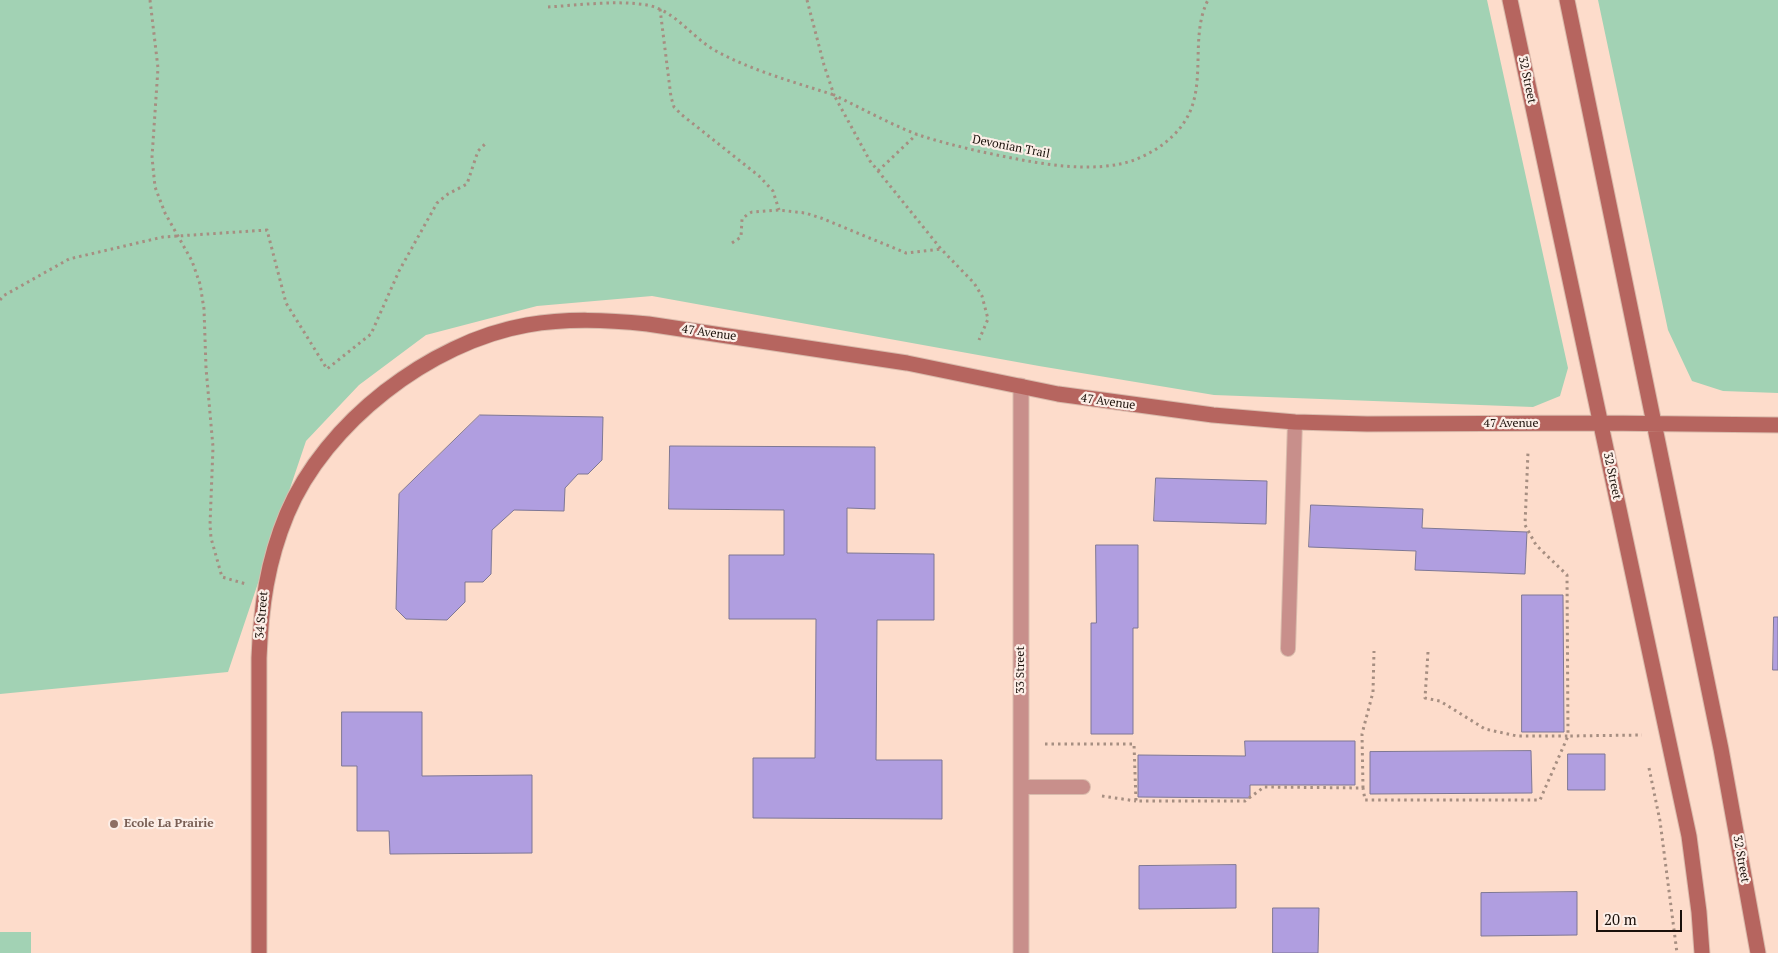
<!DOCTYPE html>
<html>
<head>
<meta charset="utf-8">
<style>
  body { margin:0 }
  #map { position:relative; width:1778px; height:953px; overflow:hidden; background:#fddccb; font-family:"PT Serif",serif }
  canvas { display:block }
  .scale { position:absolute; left:1596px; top:910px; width:86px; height:22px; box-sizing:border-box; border:2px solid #1a100a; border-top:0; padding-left:6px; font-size:15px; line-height:18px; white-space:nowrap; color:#1a100a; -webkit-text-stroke:4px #fceee7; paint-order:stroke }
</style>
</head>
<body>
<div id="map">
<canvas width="1778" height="953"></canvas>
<div class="scale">20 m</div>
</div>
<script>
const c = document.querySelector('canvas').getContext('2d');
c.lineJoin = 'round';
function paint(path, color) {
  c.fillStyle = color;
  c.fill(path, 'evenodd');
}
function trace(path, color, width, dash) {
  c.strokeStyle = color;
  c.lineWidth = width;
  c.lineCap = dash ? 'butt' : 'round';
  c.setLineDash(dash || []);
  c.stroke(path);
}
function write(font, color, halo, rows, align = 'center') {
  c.font = font + ' "PT Serif",serif';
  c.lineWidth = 4.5;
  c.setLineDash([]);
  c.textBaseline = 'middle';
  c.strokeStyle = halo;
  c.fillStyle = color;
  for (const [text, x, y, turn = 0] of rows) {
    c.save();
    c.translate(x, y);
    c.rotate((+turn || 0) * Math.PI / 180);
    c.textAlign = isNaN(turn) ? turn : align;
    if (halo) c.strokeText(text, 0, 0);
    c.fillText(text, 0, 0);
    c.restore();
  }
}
const green = new Path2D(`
  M0,0H1487L1568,368L1560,396L1533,407L1214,395L1039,366L652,296L537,306L426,335L359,385L306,441L228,672L0,694Z
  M1598,0H1778V393L1723,391L1692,381L1668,330Z
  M0,932H31V953H0Z`);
const building = new Path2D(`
  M480,415L603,417L602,460L588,474H578L565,488L564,511L514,510L492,530L491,574L483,582H465V602L447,620L406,619L396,609L399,494Z
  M670,446L875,447V509L847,508V553L934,554V620H877L876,760H942V819L753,818V758H815L816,619H729V555H784V510L669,509Z
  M1156,478L1267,481L1266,524L1154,521Z
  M1311,505L1423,509L1422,528L1527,532L1525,574L1415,570L1416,551L1309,547Z
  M1096,545H1138V628H1133V734H1091V623H1096Z
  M1522,595H1563L1564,732H1522Z
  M1774,617H1778V670H1773Z
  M342,712H422V776L532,775V853L390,854L389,831H357V766H342Z
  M1245,741H1355V785H1250V798L1138,797V755L1245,756Z
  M1531,751L1532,793L1370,794V752Z
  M1568,754H1605V790H1568Z
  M1236,865V908L1139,909V866Z
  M1577,892V935L1481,936V893Z
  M1273,908H1319L1318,953H1273Z`);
const path = new Path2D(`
  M150,0L158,68L152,157L155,187L165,213L192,261L200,284L204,309L206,368L213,447L210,525L211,538L222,577L246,584
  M807,0L824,65L834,95C861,108 888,123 916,134C936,141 957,146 978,151C1021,160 1076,173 1120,164C1145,159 1172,142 1185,121C1208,85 1189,37 1208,0
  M548,7C580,5 616,0 647,5C676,11 691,37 716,51C753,71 794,82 834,95L870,161L941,249L974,283L982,296L988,319L979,340
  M660,9L671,97L674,107L682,115L759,176L773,191L779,210
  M878,171L917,134
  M732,243L741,237L742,219L748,214L752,212L779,210L805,213L821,218L906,253L941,249
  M0,300L3,296L69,259L163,237L267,230L286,303L327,369L371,334L399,271L437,203L448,194L467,184L478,151L486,143
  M1428,652L1425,698L1440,701L1485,729L1517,736H1568L1567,575L1536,545L1525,525L1528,452
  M1045,744H1134L1136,801H1245L1264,787L1363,788L1365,800H1540L1568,736L1642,735
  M1649,768L1660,821L1677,953
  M1363,788L1362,734L1373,692L1374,651
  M1102,796L1136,801`);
const lane = new Path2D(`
  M1288,649L1295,422
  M1021,787H1083`);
const street = new Path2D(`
  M1021,386V953`);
const secondary = new Path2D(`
  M1510,0L1689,836L1699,912L1702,953
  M1567,0L1721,749L1758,953
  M259,953V658C261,607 267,562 287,514C325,423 430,342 527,325C568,318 607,320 648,324L907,363L1058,394L1213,415L1295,422L1367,424L1601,423L1778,425`);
const markers = [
  [114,824,5,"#8d6e63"]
];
const streetNames = [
  ["32 Street",1527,80,78],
  ["Devonian Trail",1011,147,11],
  ["47 Avenue",709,333,8],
  ["47 Avenue",1108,402,8],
  ["47 Avenue",1511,424],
  ["32 Street",1612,476,78],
  ["34 Street",262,615,-85],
  ["33 Street",1021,670,-90],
  ["32 Street",1741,859,80]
];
const educationNames = [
  ["Ecole La Prairie",124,824]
];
paint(green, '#a2d2b4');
paint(building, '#b09ee0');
trace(building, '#7e7794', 1);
trace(lane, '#d9bbac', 16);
trace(street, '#d9bbac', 17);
trace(secondary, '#d9bbac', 17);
trace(path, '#a68e81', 3, [2.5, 4]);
trace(lane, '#c88f8b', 14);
trace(street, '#c88f8b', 15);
trace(secondary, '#b6655f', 15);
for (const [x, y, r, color] of markers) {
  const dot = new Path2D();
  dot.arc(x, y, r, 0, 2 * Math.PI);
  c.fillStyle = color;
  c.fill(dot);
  trace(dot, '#fceee7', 2);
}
write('12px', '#1a100a', '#fceee7', streetNames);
write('bold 12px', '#785e54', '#fceee7', educationNames, 'left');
</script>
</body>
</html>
